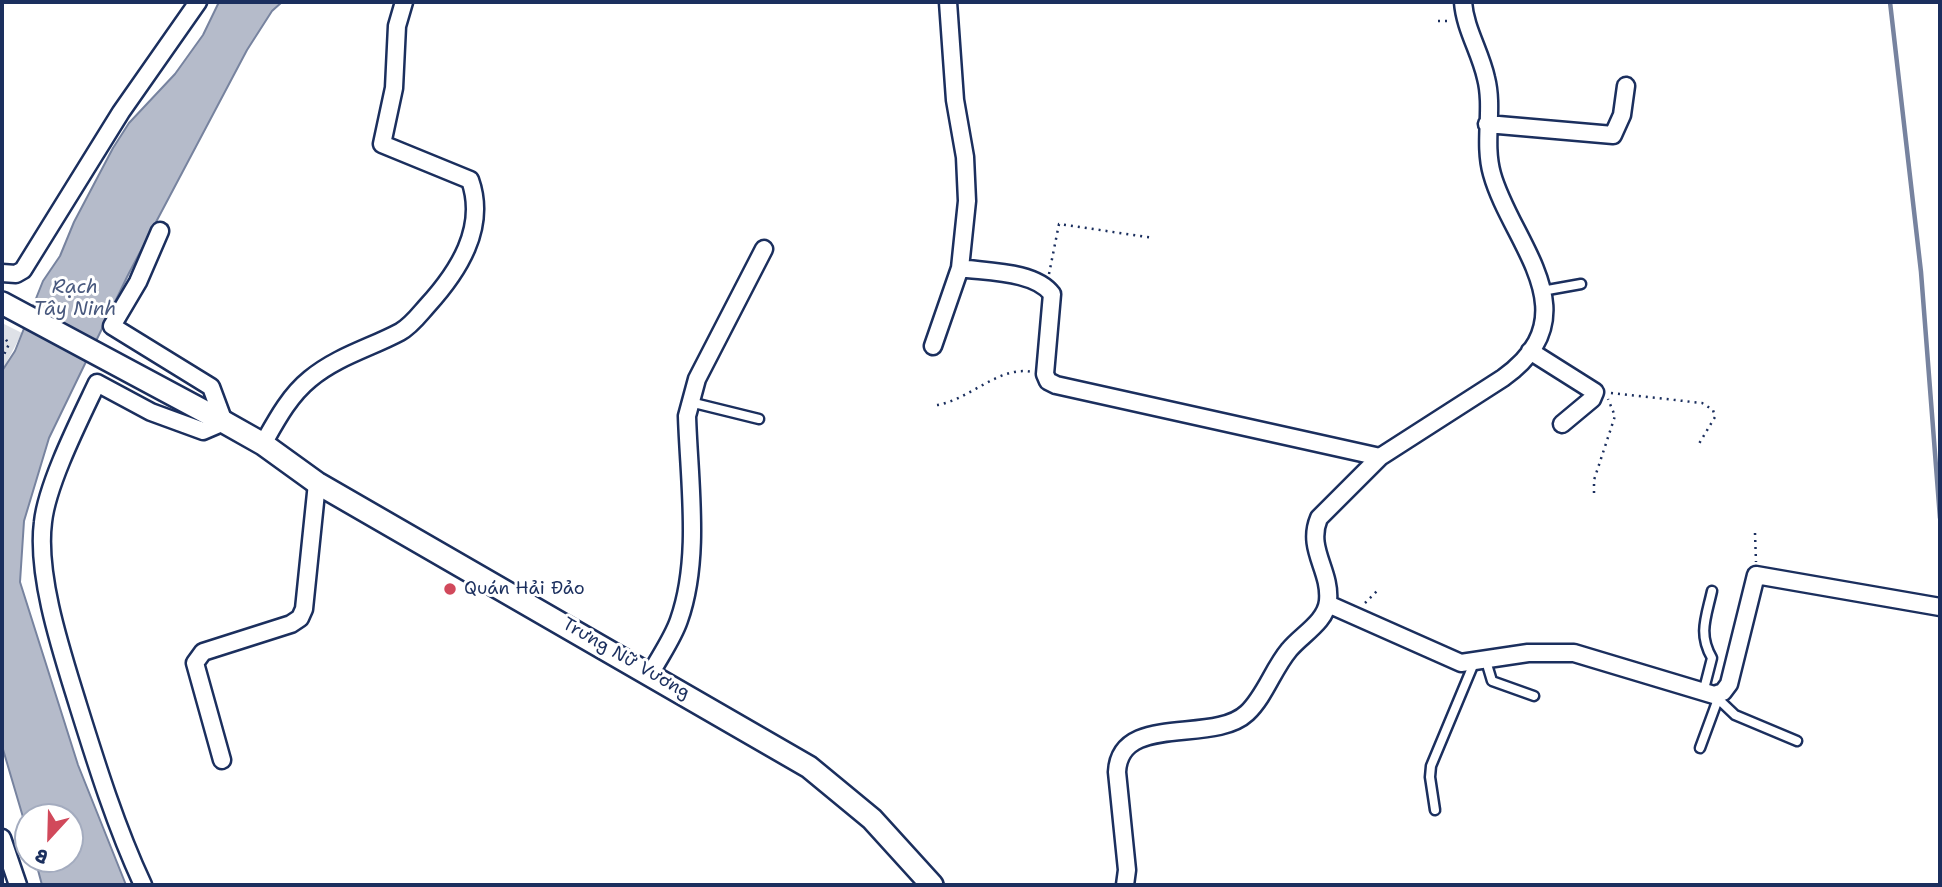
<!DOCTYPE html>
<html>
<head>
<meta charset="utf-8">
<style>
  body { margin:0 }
  #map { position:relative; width:1942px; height:887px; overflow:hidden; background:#fff; font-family:"Shantell Sans",sans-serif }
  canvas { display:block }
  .frame { position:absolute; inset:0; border:4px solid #1b2f5e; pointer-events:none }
  .north { position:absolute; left:14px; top:803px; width:70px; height:70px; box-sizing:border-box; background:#fff; border:2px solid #a4acbf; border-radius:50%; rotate:202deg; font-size:19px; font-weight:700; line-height:28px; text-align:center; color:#1b2f5e }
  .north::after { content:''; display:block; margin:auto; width:24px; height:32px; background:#d1495b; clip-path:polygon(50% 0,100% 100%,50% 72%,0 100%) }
</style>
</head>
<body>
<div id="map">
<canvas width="1942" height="887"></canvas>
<div class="frame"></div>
<div class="north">B</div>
</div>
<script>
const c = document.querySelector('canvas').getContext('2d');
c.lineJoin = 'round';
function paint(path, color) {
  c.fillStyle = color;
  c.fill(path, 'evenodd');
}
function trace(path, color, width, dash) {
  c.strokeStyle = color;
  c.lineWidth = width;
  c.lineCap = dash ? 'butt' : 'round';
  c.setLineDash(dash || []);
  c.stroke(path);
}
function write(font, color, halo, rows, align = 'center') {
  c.font = font + ' "Shantell Sans",sans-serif';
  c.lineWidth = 6;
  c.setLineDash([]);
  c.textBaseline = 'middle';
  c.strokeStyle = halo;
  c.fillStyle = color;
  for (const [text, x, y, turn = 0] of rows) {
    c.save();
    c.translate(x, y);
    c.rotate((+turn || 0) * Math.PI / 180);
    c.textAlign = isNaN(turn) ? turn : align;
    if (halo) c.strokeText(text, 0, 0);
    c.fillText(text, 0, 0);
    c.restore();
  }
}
const green = new Path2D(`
  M2,323L22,333L2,371Z`);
const water = new Path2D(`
  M219,2H282L272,11L247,50L128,275L49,438L24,521L20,582L78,765L126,885H42L35,859H70V817H28V834L2,746V371L15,351L43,281L60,256L74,222L113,148L129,123L175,74L203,35Z`);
const stream = new Path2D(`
  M1890,2L1921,272L1940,518`);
const path = new Path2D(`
  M1438,21H1451
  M1049,274L1059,224L1154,238
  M2,334L9,344L2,359
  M1611,393L1702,403L1713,410L1715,417L1697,447
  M937,405C969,400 1000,365 1032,372
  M1594,493V480L1615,416L1608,399
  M1755,533L1756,562
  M1365,603L1377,591`);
const service = new Path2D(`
  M1542,291L1581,284
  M690,402L759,419
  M1486,661L1492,681L1534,696
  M1703,693L1712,658C1698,634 1706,618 1712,591
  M1714,695L1735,715L1797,741
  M1700,748L1718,699
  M1435,810L1430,777L1431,766L1474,663`);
const minor = new Path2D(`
  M1487,124L1613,135L1622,115L1626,86
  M960,268C987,272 1035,271 1052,294L1045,374L1048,381L1056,385L1380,457
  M2,273L16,274L23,270L121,112L198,2
  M933,346L960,268L967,201L965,157L955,100L948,2
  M1530,351L1595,392L1592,399L1562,424
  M263,444C276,421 289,396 310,379C338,356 370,348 400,332C411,326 419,315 427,306C458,272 487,228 470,180L382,144L394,88L397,26L404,2
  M1328,604L1461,663L1528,653H1574L1714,695L1723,692L1729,684L1756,575L1940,607
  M651,673C660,656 673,638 679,620C701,558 689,481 687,416L697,379L764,249
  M222,760L195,663L203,652L291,624L300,618L304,609L317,483
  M2,838L18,885
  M143,885C116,827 97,766 78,705C62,653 36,576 43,522C47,484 80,419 97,383L151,412L203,431L224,422L211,387L112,326L138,282L160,231
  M1125,885L1127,870L1117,772C1120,712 1213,745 1247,713C1265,696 1273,669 1289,650C1301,635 1326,622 1328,601C1331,570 1306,549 1319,518L1380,457L1503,378C1593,314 1511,243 1492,174C1483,142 1494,109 1486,78C1480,51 1465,29 1463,2`);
const secondary = new Path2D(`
  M2,303L224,422L263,444L317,483L809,767L872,819L932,885`);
const markers = [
  [450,589,7,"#d1495b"]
];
const poiNames = [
  ["Quán Hải Đảo",464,589]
];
const streetNames = [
  ["Trưng Nữ Vương",626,659,30]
];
const waterNames = [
  ["Rạch",75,288],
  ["Tây Ninh",75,310]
];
paint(green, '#dee1e7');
paint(water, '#b5bbca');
trace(water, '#77839f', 2);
trace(stream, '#77839f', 4.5);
trace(service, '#1b2f5e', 13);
trace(minor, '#1b2f5e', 21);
trace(secondary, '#1b2f5e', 26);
trace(path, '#1b2f5e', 2.5, [2, 5]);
trace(service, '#fff', 8);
trace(minor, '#fff', 16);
trace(secondary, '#fff', 21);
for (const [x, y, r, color] of markers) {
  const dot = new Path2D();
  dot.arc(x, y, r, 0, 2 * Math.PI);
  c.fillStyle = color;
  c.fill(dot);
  trace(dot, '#fff', 2.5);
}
write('18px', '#1b2f5e', '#fff', poiNames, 'left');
write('18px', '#1b2f5e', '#fff', streetNames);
write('italic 19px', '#49597e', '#fff', waterNames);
</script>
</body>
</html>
